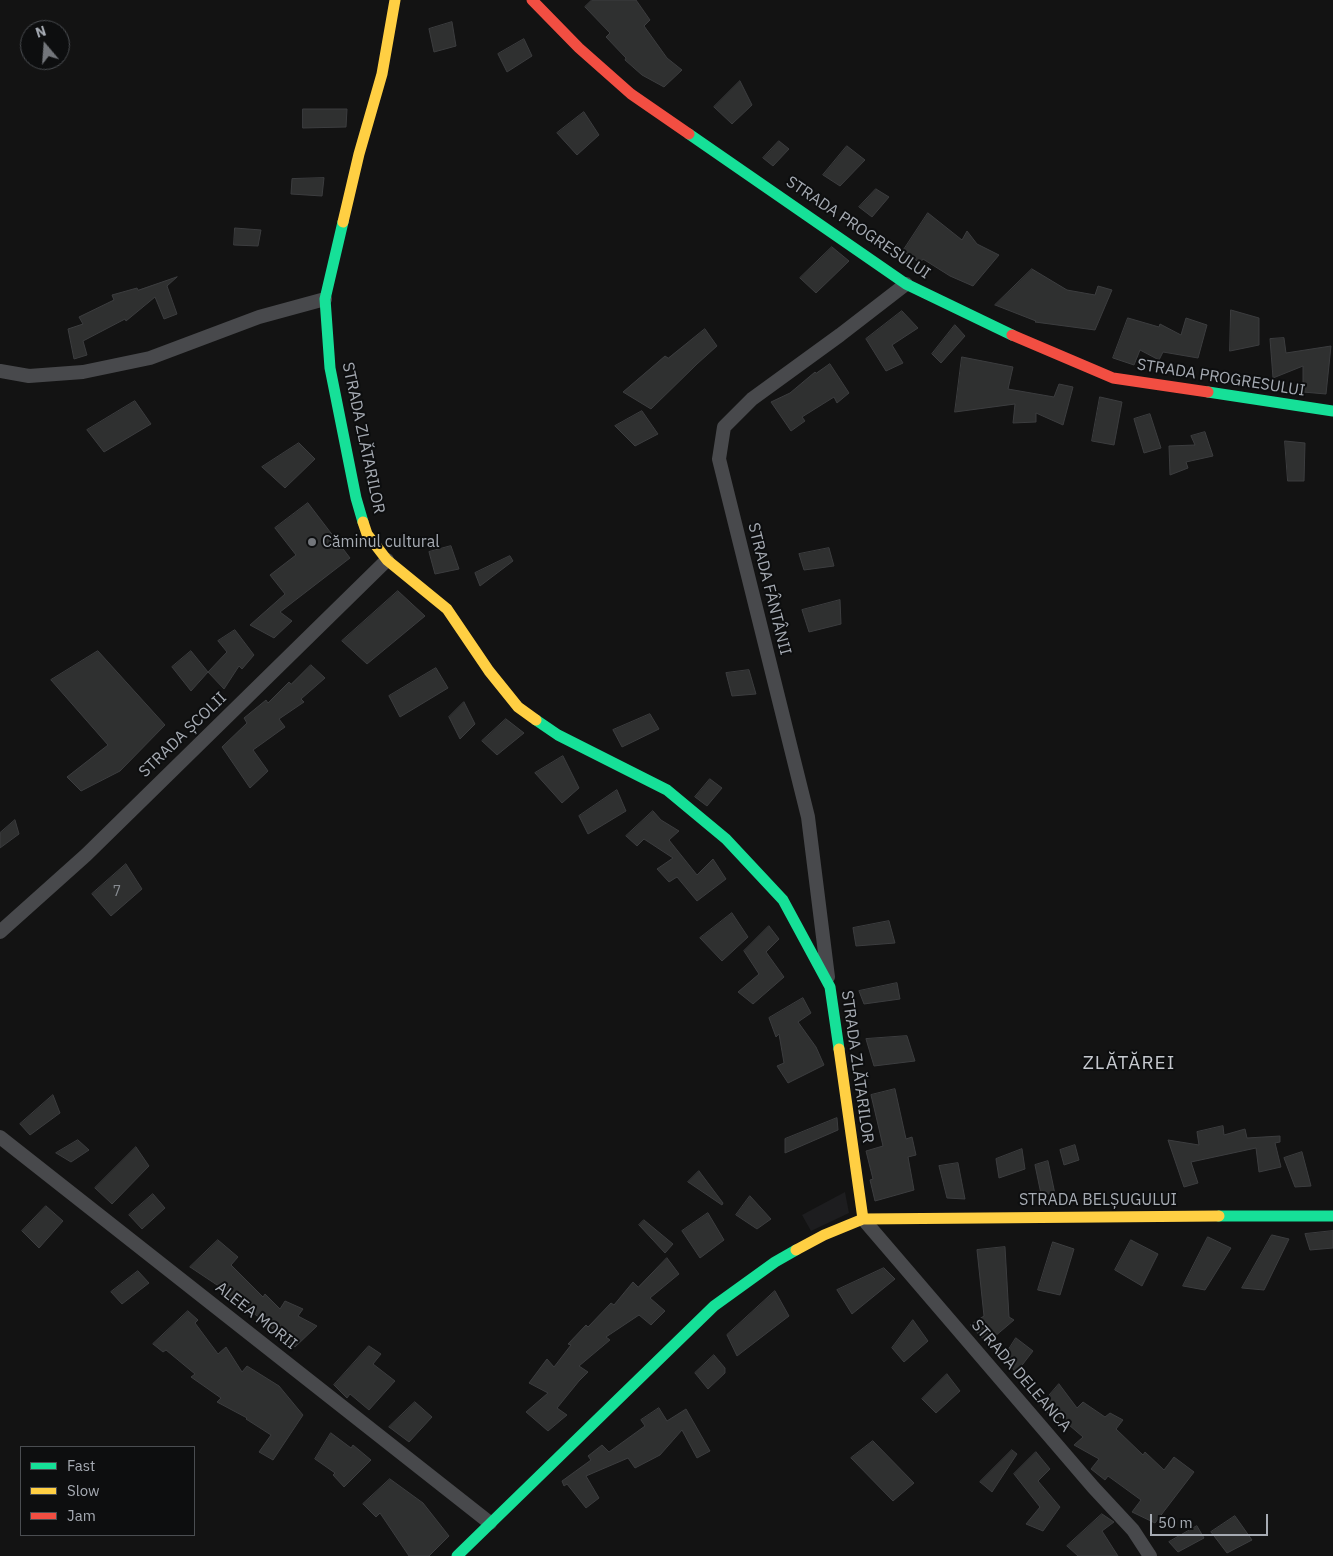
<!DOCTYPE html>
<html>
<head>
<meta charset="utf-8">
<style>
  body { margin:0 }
  #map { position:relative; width:1333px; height:1556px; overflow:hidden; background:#131313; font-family:"IBM Plex Sans",sans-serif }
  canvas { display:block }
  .legend { position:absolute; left:20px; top:1446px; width:175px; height:90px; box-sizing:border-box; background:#0d0e0f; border:1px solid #4a4d51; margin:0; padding:6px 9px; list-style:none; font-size:15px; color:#a6abb3 }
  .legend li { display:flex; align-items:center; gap:10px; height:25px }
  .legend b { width:25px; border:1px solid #4a4d51 }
  .north { position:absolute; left:20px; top:20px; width:50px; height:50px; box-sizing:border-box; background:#0d0e0f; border:1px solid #4a4d51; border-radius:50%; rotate:342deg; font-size:14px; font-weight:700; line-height:20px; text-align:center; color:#a6abb3 }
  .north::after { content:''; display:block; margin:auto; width:18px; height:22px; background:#73767b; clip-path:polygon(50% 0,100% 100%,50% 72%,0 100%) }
  .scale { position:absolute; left:1150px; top:1514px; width:118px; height:22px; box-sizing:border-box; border:2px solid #a6abb3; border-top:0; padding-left:6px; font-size:15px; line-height:18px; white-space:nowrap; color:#a6abb3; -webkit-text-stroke:4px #0d0e0f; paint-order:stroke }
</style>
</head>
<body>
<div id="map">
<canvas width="1333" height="1556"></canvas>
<ul class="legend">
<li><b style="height:6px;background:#16e098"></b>Fast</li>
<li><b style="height:6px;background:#ffcf43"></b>Slow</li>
<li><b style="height:6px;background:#f24e42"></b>Jam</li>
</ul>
<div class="north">N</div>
<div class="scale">50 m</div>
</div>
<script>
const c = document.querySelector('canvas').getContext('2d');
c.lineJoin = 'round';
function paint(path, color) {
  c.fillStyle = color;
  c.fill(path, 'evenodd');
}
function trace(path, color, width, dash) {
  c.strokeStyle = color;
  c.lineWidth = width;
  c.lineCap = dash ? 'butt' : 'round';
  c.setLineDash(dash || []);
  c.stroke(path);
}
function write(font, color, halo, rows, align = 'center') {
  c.font = font + ' "IBM Plex Sans",sans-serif';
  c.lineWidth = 4;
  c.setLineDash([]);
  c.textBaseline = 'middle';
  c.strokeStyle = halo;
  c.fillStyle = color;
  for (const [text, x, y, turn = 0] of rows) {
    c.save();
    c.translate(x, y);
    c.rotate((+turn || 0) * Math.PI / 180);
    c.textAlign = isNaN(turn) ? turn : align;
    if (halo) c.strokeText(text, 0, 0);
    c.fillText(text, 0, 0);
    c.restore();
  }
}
const built = new Path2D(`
  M845,1192L849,1213L811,1231L802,1215Z`);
const building = new Path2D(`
  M592,0H636L650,20L644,26L667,58L682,70L664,87L642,75L625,60L626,58L606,37L610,33L585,7Z
  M452,22L456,46L434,52L429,29Z
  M524,39L532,56L507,72L498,54Z
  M740,81L752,105L732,124L714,107Z
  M303,109H347L346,127L303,128Z
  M584,112L599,135L577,155L557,133Z
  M779,141L789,149L773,166L763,158Z
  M847,146L865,160L840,186L823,175Z
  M324,178L322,196L291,194L292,179Z
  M876,189L889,197L872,217L859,207Z
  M928,213L962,240L967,231L977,244L999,255L973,286L950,276L923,259L920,263L903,251Z
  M235,228L261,230L258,246L234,245Z
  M832,247L849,261L816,293L800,278Z
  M1032,269L1067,290L1095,295L1098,286L1112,290L1095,330L1035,322L1036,321L995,305Z
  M177,277L167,286L177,314L164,319L155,297L126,321L125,319L83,341L87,355L74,359L68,329L83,324L79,317L114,300L112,295L137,288L138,290Z
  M1231,310L1259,318V345L1230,351Z
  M902,311L918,328L892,345L903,363L886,371L866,339Z
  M1128,318L1159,327L1160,324L1181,335L1186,318L1207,325L1198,358L1163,352L1159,360L1140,350L1134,365L1113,358Z
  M955,325L965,336L941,363L932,354Z
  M705,329L717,346L697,364L651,409L623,392L665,356L668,358Z
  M1284,338L1286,353L1331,346L1326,394L1303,392V366L1273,378L1270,339Z
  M962,357L1013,367L1008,389L1054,397L1059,384L1073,387L1063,425L1036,413V422L1013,423L1015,404L955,412Z
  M830,364L849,393L837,403L834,397L802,417L805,421L791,431L771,402L790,393L815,372L816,373Z
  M1100,397L1122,402L1114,445L1092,441Z
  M135,401L151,424L104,452L87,430Z
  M642,411L658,434L635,446L615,426Z
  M1150,414L1161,448L1144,453L1134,419Z
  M1205,432L1213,456L1186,462L1188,468L1170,475L1169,446L1195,445L1191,436Z
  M1285,441L1305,443L1304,481H1288Z
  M299,443L315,459L285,488L262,467Z
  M308,503L350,558L280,612L292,621L274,638L250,625L285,594L270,575L296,555L275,528Z
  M451,546L459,569L435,574L429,552Z
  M829,548L834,566L804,570L799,554Z
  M510,556L513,561L480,586L475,573Z
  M398,591L425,616L367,664L342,641Z
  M840,600L841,624L809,632L802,610Z
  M235,630L254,655L242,669L239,666L224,689L208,672L227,652L218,641Z
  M98,651L165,725L120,771L81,791L67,777L108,745L51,680Z
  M191,651L208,672L191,691L172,667Z
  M311,665L325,678L301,699L304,702L279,719L285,727L253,750L268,771L250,788L222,747L247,723L244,718L266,700L268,703L289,682L291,684Z
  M436,668L448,688L400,717L389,696Z
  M749,670L756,694L732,696L726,673Z
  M464,702L475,724L460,739L449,717Z
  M650,714L659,729L622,747L613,730Z
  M506,719L524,733L497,755L482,741Z
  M563,756L579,788L562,803L535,773Z
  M710,779L722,788L707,806L695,797Z
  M617,790L626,811L588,834L579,816Z
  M653,811L661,820L679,831L669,840L697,875L713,859L726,879L697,901L677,877L669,882L657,869L673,858L644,839L637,846L626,836Z
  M15,820L19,834L0,848V833Z
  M126,864L142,889L111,916L92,894Z
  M732,913L748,937L722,961L700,938Z
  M889,921L895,943L856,946L853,928Z
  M769,926L779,939L766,952L784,977L753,1004L738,992L759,974L744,951Z
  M897,983L900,999L864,1004L859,991Z
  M803,998L811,1013L798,1022L816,1047L824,1065L788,1083L777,1066L784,1063L779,1034L776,1037L769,1018Z
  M907,1036L915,1061L874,1066L866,1039Z
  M895,1089L906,1139L912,1137L916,1155L908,1157L914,1190L875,1201L870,1180L873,1179L866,1151L883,1146L871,1095Z
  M53,1095L60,1113L30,1135L20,1124Z
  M837,1118L838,1130L785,1153V1139Z
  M1223,1126L1224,1135L1245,1129L1247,1138L1280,1136V1142L1275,1143L1281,1167L1259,1172L1256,1148L1191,1162L1198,1183L1184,1187L1168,1140L1199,1145L1197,1132Z
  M78,1140L89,1150L71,1162L56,1153Z
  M1075,1145L1079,1160L1064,1165L1060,1150Z
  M136,1147L149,1166L112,1204L95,1188Z
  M1022,1149L1025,1169L999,1178L996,1159Z
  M1302,1152L1311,1186L1295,1187L1284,1158Z
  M1048,1161L1055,1194H1041L1035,1165Z
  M958,1163L965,1199L947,1198L939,1166Z
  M699,1171L723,1203L722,1205L688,1182Z
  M153,1194L165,1208L142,1229L129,1215Z
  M750,1196L771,1219L757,1229L736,1215Z
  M46,1206L63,1221L39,1248L22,1231Z
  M708,1213L724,1240L700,1258L682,1231Z
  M644,1220L673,1244L665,1253L639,1225Z
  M1333,1231V1248L1310,1250L1305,1234Z
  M1272,1235L1289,1239L1264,1290L1242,1288Z
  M1208,1237L1231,1248L1205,1290L1183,1286Z
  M218,1240L238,1257L231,1265L263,1297L265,1294L280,1309L285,1301L303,1309L298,1316L317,1326L295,1347L246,1307L227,1296L229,1293L190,1267Z
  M1131,1240L1158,1254L1142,1286L1115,1270Z
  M1053,1242L1074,1249L1060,1295L1038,1290Z
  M1005,1247L1009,1317L1014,1320L987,1343L970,1325L984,1316L977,1250Z
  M667,1258L679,1274L650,1298L665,1311L651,1325L639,1315L606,1337L610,1340L579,1366L588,1372L579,1381L557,1408L567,1415L548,1431L526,1412L548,1393L529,1383L547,1359L554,1367L571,1345L568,1344L586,1325L588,1327L611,1303L614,1305L633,1282L638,1287Z
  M884,1268L895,1279L852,1314L837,1290Z
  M138,1271L149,1283L122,1304L111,1292Z
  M775,1291L789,1316L737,1356L727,1335Z
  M188,1311L198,1320L195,1323L218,1354L226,1347L242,1372L247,1366L279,1386L303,1415L273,1460L259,1452L271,1435L246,1419L247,1418L217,1402L221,1398L191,1377L195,1374L166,1350L163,1352L153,1344Z
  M913,1320L928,1341L904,1362L892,1348Z
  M1016,1338L1033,1351L1016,1373L1004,1357Z
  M369,1346L381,1354L373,1364L395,1381L369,1410L350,1394L347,1398L334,1385Z
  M714,1355L725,1368V1373L708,1389L695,1373Z
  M947,1374L960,1391L936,1413L922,1399Z
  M1059,1384L1077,1408L1083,1402L1105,1417L1110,1413L1123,1420L1116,1429L1143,1455L1145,1452L1164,1470L1174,1457L1194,1472L1155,1523L1132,1512L1141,1500L1108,1476L1105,1480L1091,1469L1099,1459L1074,1445L1083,1437L1055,1413L1051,1417L1041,1405Z
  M415,1402L432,1417L409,1442L389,1427Z
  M659,1408L667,1421L686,1409L710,1451L697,1458L682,1430L660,1455L635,1468L628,1458L586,1476L599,1498L586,1508L567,1484L564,1486L562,1481L591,1460L588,1456L602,1445L609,1452L645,1426L641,1420Z
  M331,1433L351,1448L353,1445L371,1460L344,1487L333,1475L335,1473L315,1459Z
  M873,1441L914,1483L893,1501L851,1458Z
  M1012,1450L1017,1454L992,1492L980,1482Z
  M1036,1452L1050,1469L1038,1481L1060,1507L1043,1531L1026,1524L1040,1507L1014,1474Z
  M390,1479L423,1503L449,1536L429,1556H409L380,1513L376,1517L363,1504Z
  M1102,1514L1114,1522L1102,1531L1118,1556H1078L1067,1546Z
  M1235,1516L1252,1540L1227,1553L1211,1532Z
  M1197,1526L1204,1538L1178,1552L1169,1542Z`);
const street = new Path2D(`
  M0,371L29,376L83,372L150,358L259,317L325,299
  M0,932L86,855L387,560
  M828,977L808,817L719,459L724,427L752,399L840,335L906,284
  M0,1137L490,1523
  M863,1219L1093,1487L1133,1530L1150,1556`);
const fast = new Path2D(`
  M689,134L906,284L1012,335
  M343,222L325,299L330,368L356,498L363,522
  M1208,392L1333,411
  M536,720L558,735L667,790L726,839L783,900L830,987L839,1049
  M1219,1216H1333
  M457,1556L714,1306L775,1262L796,1250`);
const slow = new Path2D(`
  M343,222L359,154L382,74L395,0
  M363,522L367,534L387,560L447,609L489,671L518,707L536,720
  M839,1049L863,1219
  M796,1250L824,1235L863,1219L1219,1216`);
const jam = new Path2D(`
  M532,0L579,48L631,94L689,134
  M1012,335L1113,378L1208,392`);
const markers = [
  [312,542,5,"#73767b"]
];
const numberNames = [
  ["7",117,892]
];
const streetNames = [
  ["STRADA PROGRESULUI",858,228,34],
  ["STRADA PROGRESULUI",1221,378,9],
  ["STRADA ZLĂTARILOR",363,438,78],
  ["STRADA FÂNTÂNII",769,589,76],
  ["STRADA ȘCOLII",183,735,-44],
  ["STRADA ZLĂTARILOR",857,1067,82],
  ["STRADA BELȘUGULUI",1098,1200],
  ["ALEEA MORII",256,1316,38],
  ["STRADA DELEANCA",1021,1376,49]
];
const poiNames = [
  ["Căminul cultural",322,542]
];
const quarterNames = [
  ["ZLĂTĂREI",1129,1064]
];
paint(built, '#1d1d1f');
paint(building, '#2f3030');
trace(building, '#3c3d3f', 1);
trace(street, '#48494c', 14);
trace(fast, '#16e098', 11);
trace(slow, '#ffcf43', 11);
trace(jam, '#f24e42', 11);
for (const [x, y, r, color] of markers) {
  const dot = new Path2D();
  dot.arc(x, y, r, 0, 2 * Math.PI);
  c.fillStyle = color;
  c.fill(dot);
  trace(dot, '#0d0e0f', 2);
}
write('14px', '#888c92', null, numberNames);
write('16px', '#a6abb3', '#0d0e0f', streetNames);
write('16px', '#a6abb3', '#0d0e0f', poiNames, 'left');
c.letterSpacing = '1px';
write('19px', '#c6c9cf', '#0d0e0f', quarterNames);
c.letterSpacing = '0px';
</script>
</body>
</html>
